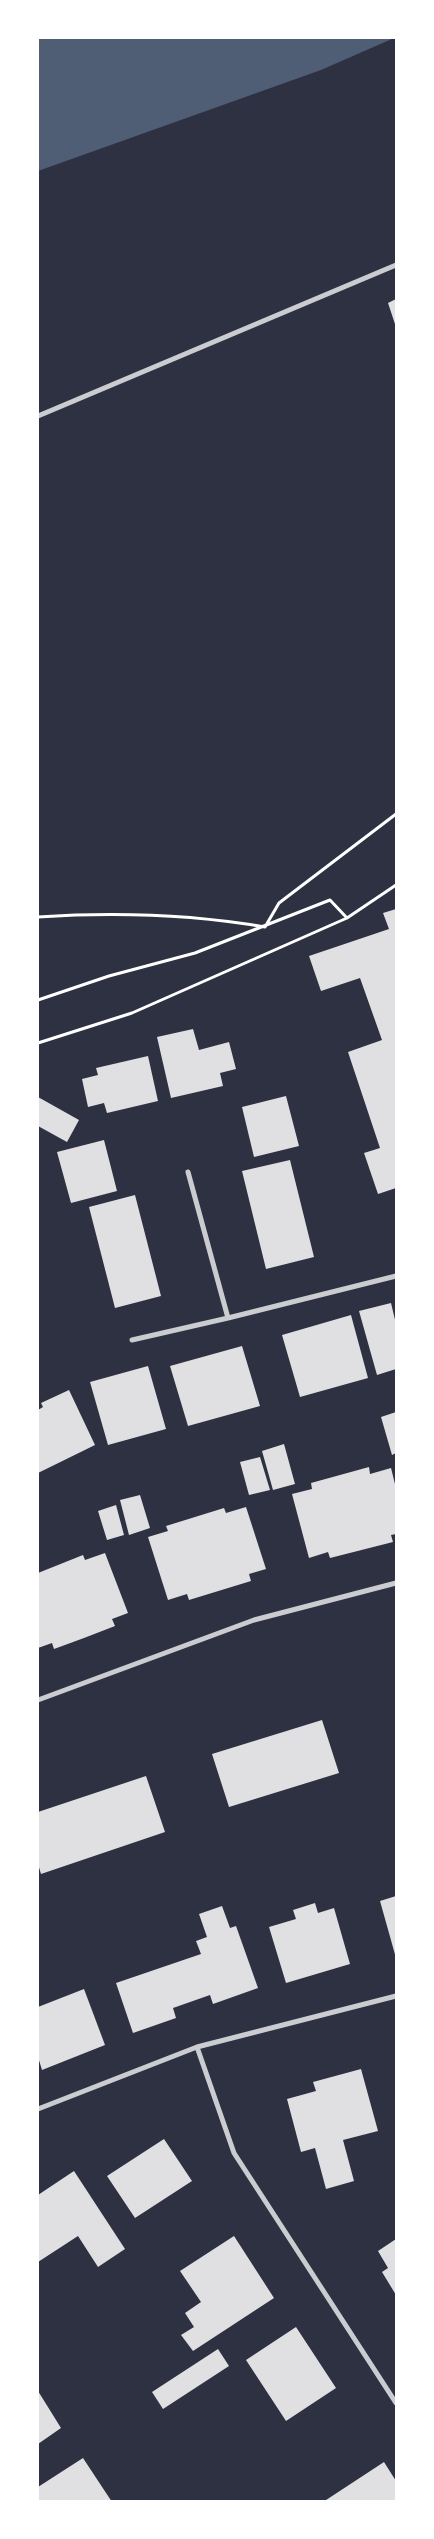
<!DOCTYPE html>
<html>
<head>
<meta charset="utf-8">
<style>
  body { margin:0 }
  #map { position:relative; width:434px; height:2539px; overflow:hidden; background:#2d3142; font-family:Quicksand,sans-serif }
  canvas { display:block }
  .frame { position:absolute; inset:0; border:39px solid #fff; pointer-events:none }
</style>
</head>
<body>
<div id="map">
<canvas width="434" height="2539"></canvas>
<div class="frame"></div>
</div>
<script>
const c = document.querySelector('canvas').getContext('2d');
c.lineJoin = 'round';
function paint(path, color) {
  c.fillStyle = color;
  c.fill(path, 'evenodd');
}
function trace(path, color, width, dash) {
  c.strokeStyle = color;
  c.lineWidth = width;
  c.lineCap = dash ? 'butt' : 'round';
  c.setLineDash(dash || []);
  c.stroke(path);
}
const water = new Path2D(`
  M38,38H394L321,70L38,171Z`);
const building = new Path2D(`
  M396,299V327L388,303Z
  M396,909V1188L378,1194L364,1153L380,1148L348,1052L382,1040L360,978L321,991L309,956L389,929L383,913Z
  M193,1029L199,1050L229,1042L236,1069L220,1073L223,1086L171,1098L157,1037Z
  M148,1056L158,1101L107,1113L104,1103L88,1107L82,1079L98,1075L96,1068Z
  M286,1096L299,1146L254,1157L242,1107Z
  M38,1097L79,1120L67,1142L38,1126Z
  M104,1140L117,1191L71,1203L57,1152Z
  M290,1160L314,1257L266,1269L242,1171Z
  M135,1195L161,1296L115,1308L89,1207Z
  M391,1303L396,1324V1369L377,1375L359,1311Z
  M351,1315L368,1378L300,1397L282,1335Z
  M242,1346L260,1406L188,1426L170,1366Z
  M148,1366L166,1429L108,1445L90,1382Z
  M69,1390L95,1445L38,1473V1410L43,1407L41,1403Z
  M396,1412V1453L392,1455L381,1417Z
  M284,1444L295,1484L273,1490L262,1451Z
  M260,1457L270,1490L249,1495L240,1462Z
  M369,1467L370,1474L391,1468L396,1488V1534L391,1535L393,1542L330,1558L328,1552L309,1558L292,1494L312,1489L311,1483Z
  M140,1495L150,1528L129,1535L120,1500Z
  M116,1505L124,1535L107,1540L98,1511Z
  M246,1507L266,1569L249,1574L251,1581L189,1600L187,1594L168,1600L148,1537L168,1531L166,1526L224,1508L226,1513Z
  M105,1553L128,1613L112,1619L115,1626L84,1638L54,1649L52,1643L38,1648V1573L83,1555L85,1560Z
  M322,1720L339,1773L229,1807L212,1754Z
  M146,1776L165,1832L41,1874L38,1864V1812Z
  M396,1896V1958L380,1901Z
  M315,1903L318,1913L334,1908L350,1964L286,1983L269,1927L296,1919L293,1910Z
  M222,1906L230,1928L236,1926L258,1988L213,2004L210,1995L173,2008L176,2018L133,2033L116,1983L201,1954L196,1941L207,1937L199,1914Z
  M84,1989L105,2045L42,2070L38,2057V2007Z
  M361,2069L378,2131L343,2140L354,2181L326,2189L315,2148L301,2152L287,2099L316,2091L313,2082Z
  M164,2139L192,2181L135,2218L107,2176Z
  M74,2171L125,2249L98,2267L78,2236L38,2262V2195Z
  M234,2236L274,2298L193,2351L181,2335L194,2327L185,2313L201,2302L180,2271Z
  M396,2239V2295L382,2272L388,2268L378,2251Z
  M296,2327L336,2388L286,2421L246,2360Z
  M218,2349L229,2366L163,2409L152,2392Z
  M38,2391L61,2428L38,2444Z
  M83,2458L112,2502H38V2487Z
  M384,2462L396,2481V2500L323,2502Z`);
const path = new Path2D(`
  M38,917C114,912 189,914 265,927L279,903L396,814
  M38,1000L109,976L195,953L330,900L347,918
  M38,1043L132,1013L347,918L396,885`);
const minor = new Path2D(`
  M38,416L396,265
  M188,1172L228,1318L396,1276
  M132,1340L228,1318
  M38,1700L254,1620L396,1583
  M197,2047L234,2153L396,2403
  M38,2109L197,2047L396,1996`);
paint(water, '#4f5d75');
paint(building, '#e0e0e3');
trace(path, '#fff', 3);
trace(minor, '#caccd0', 5);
</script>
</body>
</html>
